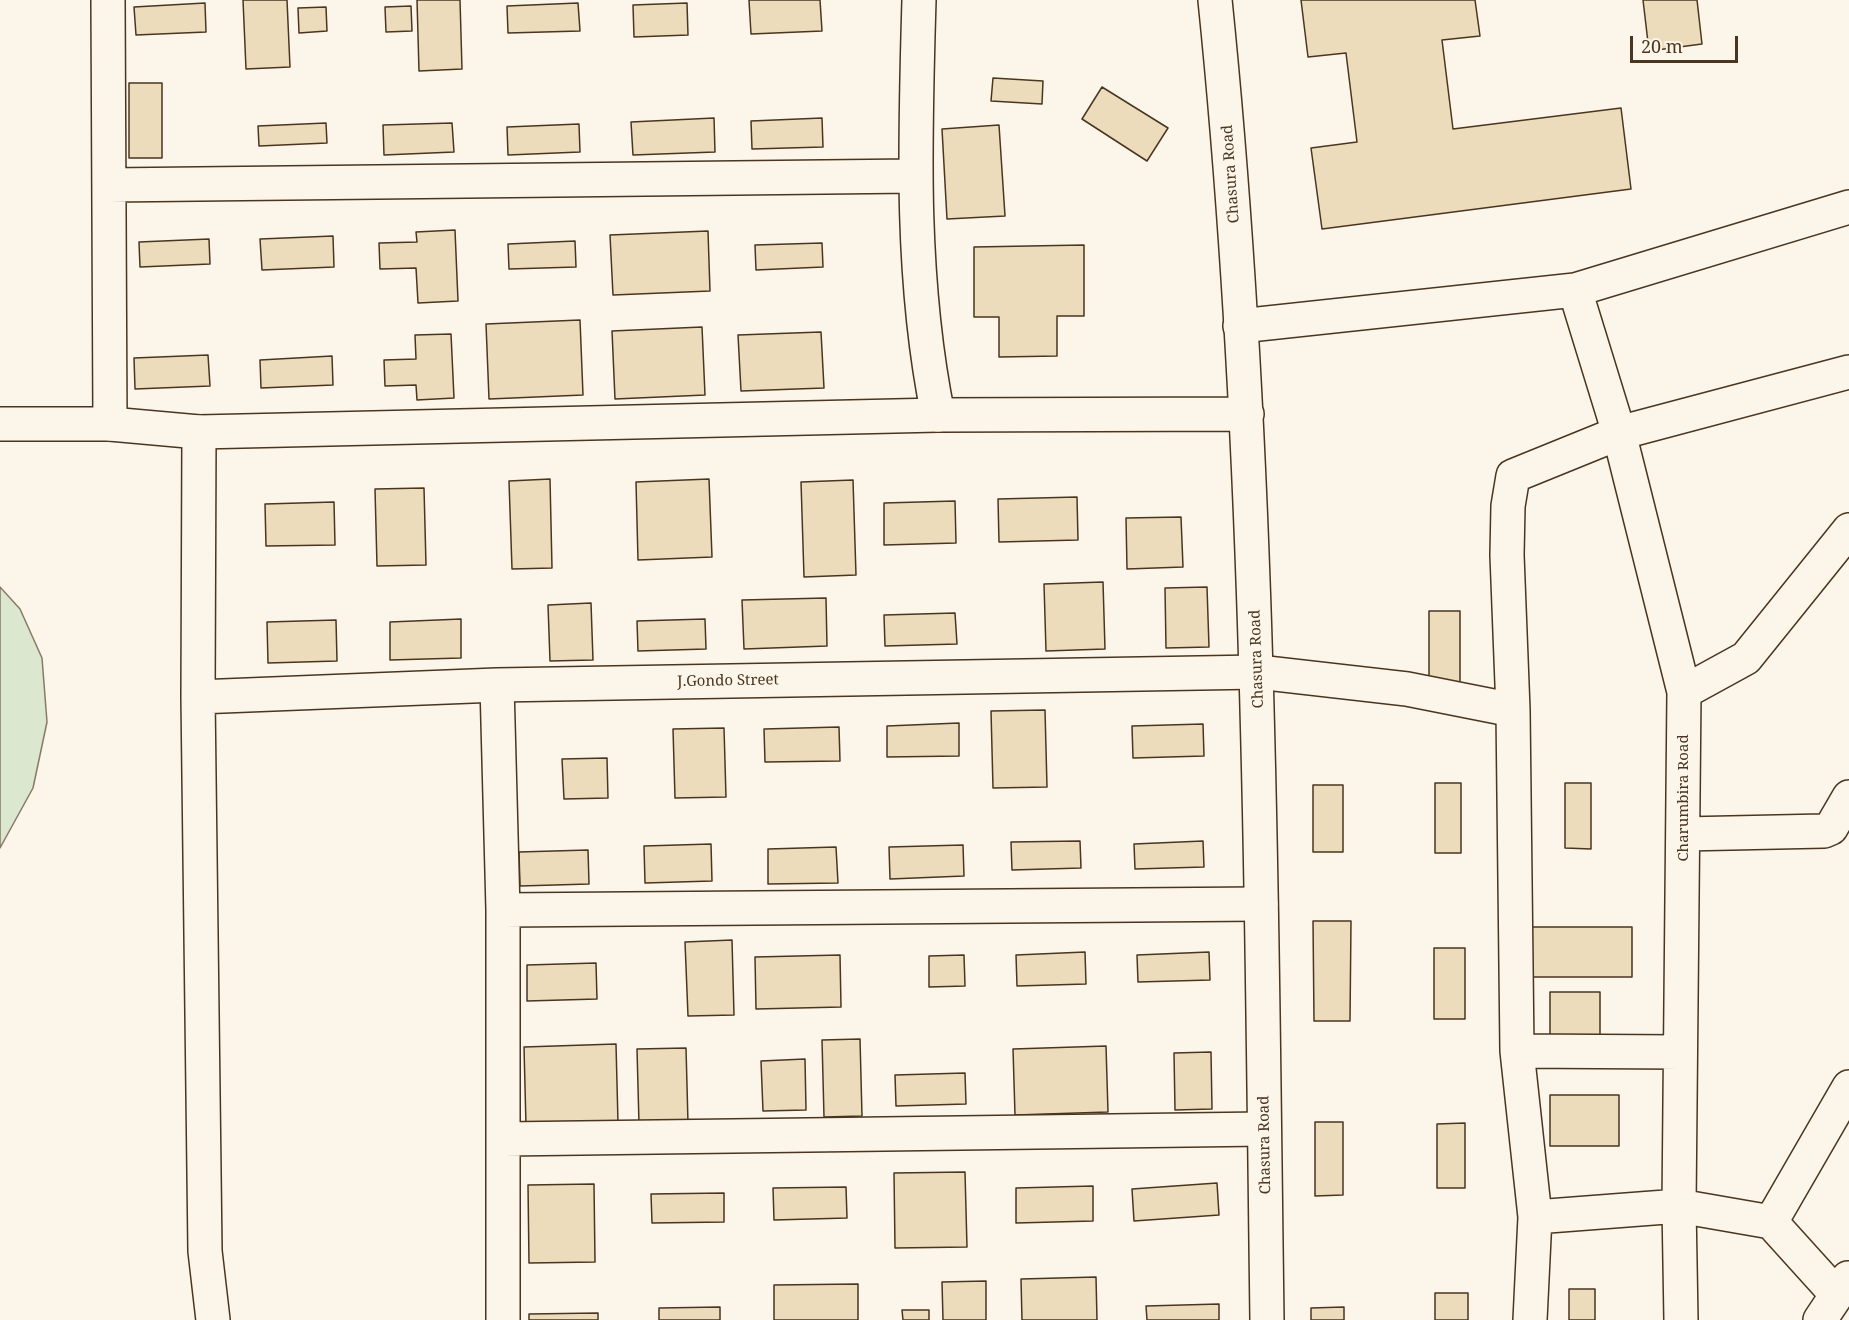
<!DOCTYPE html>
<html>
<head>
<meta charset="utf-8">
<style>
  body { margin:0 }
  #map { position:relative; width:1849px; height:1320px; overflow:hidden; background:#fbf6e9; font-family:"Noto Serif",serif }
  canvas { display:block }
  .scale { position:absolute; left:1630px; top:36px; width:108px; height:27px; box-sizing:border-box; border:3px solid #4a3520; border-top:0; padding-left:8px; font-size:18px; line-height:21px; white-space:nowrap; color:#4a3520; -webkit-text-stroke:4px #fbf6e9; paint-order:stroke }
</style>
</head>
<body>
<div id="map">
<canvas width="1849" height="1320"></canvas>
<div class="scale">20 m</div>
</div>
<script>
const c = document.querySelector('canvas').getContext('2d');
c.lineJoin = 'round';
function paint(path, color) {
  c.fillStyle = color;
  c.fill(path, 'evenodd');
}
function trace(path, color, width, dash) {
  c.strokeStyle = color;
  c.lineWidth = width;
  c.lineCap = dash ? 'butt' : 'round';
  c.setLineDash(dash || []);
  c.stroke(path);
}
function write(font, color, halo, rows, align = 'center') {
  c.font = font + ' "Noto Serif",serif';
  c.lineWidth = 4.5;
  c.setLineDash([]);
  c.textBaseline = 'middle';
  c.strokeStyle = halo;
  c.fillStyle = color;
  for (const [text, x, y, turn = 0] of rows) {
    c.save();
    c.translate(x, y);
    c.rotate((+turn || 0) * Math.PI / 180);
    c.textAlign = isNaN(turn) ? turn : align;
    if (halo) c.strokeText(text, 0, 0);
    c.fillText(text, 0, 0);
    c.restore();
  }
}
const green = new Path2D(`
  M0,587L20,609L42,658L47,722L33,788L0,848Z`);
const building = new Path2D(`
  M243,0H287L290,67L246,69Z
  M417,0H460L462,69L419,71Z
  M749,0H820L822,31L751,34Z
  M1301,0H1475L1480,36L1442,40L1453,129L1621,108L1631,189L1322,229L1311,148L1357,142L1346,53L1308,57Z
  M1643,0H1697L1702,44L1649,51Z
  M205,3L206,32L136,35L134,7Z
  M578,3L580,31L508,33L507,6Z
  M687,3L688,35L634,37L633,5Z
  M411,6L412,31L386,32L385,7Z
  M326,7L327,31L299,33L298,8Z
  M993,78L1043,81L1042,104L991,101Z
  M129,83H162V158H129Z
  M1102,87L1168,128L1147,161L1082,119Z
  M714,118L715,152L633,155L631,122Z
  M822,118L823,147L752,149L751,121Z
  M326,123L327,143L259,146L258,126Z
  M452,123L454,152L384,155L383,125Z
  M579,124L580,152L508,155L507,127Z
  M999,125L1005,216L947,219L942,129Z
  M455,230L458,301L418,303L416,268L380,269L379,243L417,242L416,232Z
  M708,231L710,291L613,295L610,235Z
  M333,236L334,267L262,270L260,239Z
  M209,239L210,264L140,267L139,242Z
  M575,241L576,267L509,269L508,244Z
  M822,243L823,267L756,270L755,245Z
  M1084,245V316H1057V356L999,357V317H974V247Z
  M580,320L583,395L489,399L486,324Z
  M702,327L705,395L615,399L612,331Z
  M821,332L824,388L741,391L738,335Z
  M451,334L454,398L417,400L416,385L385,386L384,360L416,359L415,335Z
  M208,355L210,386L135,389L134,358Z
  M332,356L333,385L261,388L260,360Z
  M550,479L552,568L512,569L509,481Z
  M709,479L712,557L638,560L636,482Z
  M853,480L856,575L804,577L801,482Z
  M424,488L426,565L377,566L375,489Z
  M1077,497L1078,540L999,542L998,499Z
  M955,501L956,543L884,545V503Z
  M334,502L335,545L266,546L265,504Z
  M1181,517L1183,567L1127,569L1126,518Z
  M1103,582L1105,649L1046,651L1044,584Z
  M1207,587L1209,647L1166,648L1165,588Z
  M826,598L827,646L744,649L742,600Z
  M591,603L593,660L550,661L548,605Z
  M1429,611H1460V682H1429Z
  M955,613L957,644L885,646L884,615Z
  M461,619V658L390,660V622Z
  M705,619L706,649L638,651L637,621Z
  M336,620L337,661L268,663L267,622Z
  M1045,710L1047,787L993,788L991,711Z
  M959,723V756L887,757V726Z
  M1203,724L1204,756L1133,758L1132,726Z
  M839,727L840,761L765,762L764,729Z
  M724,728L726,797L675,798L673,729Z
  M607,758L608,798L564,799L562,759Z
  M1435,783H1461V853H1435Z
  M1565,783H1591V849L1565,848Z
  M1313,785H1343V852H1313Z
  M1080,841L1081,868L1012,870L1011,842Z
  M1203,841L1204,867L1135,869L1134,844Z
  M711,844L712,881L645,883L644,846Z
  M963,845L964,876L890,879L889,847Z
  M836,847L838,883L768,884V849Z
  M588,850L589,884L520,886L519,852Z
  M1313,921H1351L1350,1021H1314Z
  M1530,927H1632V977H1531Z
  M732,940L734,1015L688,1016L685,942Z
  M1434,948H1465V1019H1434Z
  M1085,952L1086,984L1017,986L1016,955Z
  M1209,952L1210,980L1138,982L1137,955Z
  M840,955L841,1007L756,1009L755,957Z
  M964,955L965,986L929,987V956Z
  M596,963L597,999L527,1001V965Z
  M1550,992H1600V1047L1550,1046Z
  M860,1039L862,1116L824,1117L822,1040Z
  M616,1044L618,1123L526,1126L524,1047Z
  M1106,1046L1108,1112L1015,1115L1013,1049Z
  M686,1048L688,1123L639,1124L637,1049Z
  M1211,1052L1212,1109L1175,1110L1174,1053Z
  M805,1059L806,1110L763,1111L761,1061Z
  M965,1073L966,1104L896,1106L895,1075Z
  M1550,1095H1619V1146H1550Z
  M1315,1122H1343V1195L1315,1196Z
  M1465,1123V1188H1437V1124Z
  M965,1172L967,1247L895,1248L894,1173Z
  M1217,1183L1219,1215L1134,1221L1132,1189Z
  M594,1184L595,1262L529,1263L528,1185Z
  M1093,1186V1221L1016,1223V1188Z
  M846,1187L847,1218L774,1220L773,1188Z
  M724,1193V1222L652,1223L651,1194Z
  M1096,1277L1097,1320H1022L1021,1279Z
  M986,1281V1320H943L942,1282Z
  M858,1284V1320H774V1285Z
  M1569,1289H1595V1320H1569Z
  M1435,1293H1468V1320H1435Z
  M1219,1304V1320H1147L1146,1306Z
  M720,1307V1320H659V1308Z
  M1344,1307V1320H1311V1308Z
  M902,1310H929V1320H903Z
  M598,1313V1320H529V1314Z`);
const minor = new Path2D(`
  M108,0L110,424
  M919,0C915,139 910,278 938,415
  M109,185L914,176
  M1575,290L1619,433L1684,692L1679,1206L1681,1320
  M1240,326L1575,290L1849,207
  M199,432L198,697L205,1251L213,1320
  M497,685L503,910
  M1684,692L1746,658L1849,530
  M198,697L497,685L1258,672L1407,689L1513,710
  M1684,834L1824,831L1831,828L1849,797
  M1517,1051L1680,1052
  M505,1139L1264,1129
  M1535,1217L1679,1206L1771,1222L1837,1295
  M1771,1222L1849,1087
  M503,1320V910L1261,904
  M1530,1320L1535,1217L1517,1051L1513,710L1507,555L1508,506L1513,476L1619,433L1849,372
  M1820,1320L1848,1278`);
const tertiary = new Path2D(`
  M1215,0C1260,439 1261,880 1267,1320
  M0,424H110L199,432L938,415L1247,414`);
const streetNames = [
  ["Chasura Road",1231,174,-94],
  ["Chasura Road",1257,659,-92],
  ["J.Gondo Street",728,681,-1],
  ["Charumbira Road",1684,798,-90],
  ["Chasura Road",1265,1145,-91]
];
paint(green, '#dce7d0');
trace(green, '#887966', 1.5);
paint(building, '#ecdcbc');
trace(building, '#4a3520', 1.5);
trace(minor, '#4a3520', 36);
trace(tertiary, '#4a3520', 36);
trace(minor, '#fbf6e9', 33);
trace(tertiary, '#fbf6e9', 33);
write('15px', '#4a3520', '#fbf6e9', streetNames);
</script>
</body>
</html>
